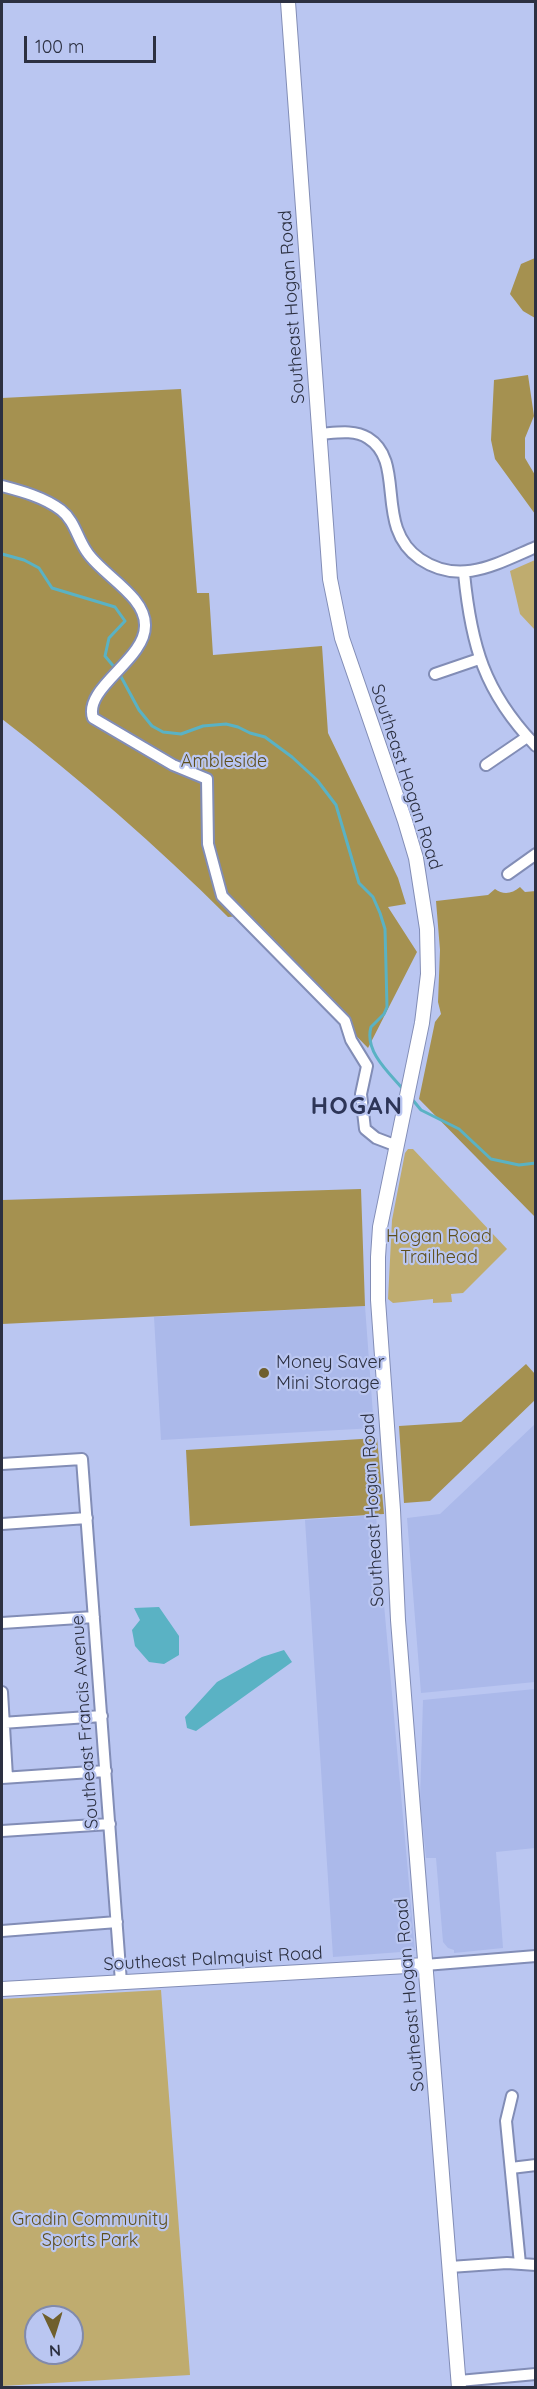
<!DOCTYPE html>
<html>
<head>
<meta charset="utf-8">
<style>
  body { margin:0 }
  #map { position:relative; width:537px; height:2389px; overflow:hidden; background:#bac6f1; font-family:Quicksand,sans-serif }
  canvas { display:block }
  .frame { position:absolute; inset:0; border:3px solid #2c3041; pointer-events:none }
  .north { position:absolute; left:24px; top:2305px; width:60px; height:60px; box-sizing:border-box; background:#bac6f1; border:2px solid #818aab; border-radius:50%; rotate:176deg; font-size:16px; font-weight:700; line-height:24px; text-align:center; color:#2c3041 }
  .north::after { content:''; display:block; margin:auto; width:21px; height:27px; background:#6f5f2d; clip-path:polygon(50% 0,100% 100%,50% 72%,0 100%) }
  .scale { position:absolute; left:24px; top:36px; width:132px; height:27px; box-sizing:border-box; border:3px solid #2c3041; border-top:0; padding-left:8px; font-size:18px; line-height:21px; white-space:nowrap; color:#2c3041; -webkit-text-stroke:4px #bac6f1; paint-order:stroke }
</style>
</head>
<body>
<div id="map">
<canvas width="537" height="2389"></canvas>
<div class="frame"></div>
<div class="north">N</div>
<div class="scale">100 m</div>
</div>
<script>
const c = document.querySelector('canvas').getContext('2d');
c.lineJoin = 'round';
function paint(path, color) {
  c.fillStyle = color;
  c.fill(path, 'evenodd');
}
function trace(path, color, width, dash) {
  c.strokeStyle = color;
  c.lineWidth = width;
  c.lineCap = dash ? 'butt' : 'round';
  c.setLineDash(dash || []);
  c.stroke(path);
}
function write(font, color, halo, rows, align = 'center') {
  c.font = font + ' Quicksand,sans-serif';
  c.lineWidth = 4.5;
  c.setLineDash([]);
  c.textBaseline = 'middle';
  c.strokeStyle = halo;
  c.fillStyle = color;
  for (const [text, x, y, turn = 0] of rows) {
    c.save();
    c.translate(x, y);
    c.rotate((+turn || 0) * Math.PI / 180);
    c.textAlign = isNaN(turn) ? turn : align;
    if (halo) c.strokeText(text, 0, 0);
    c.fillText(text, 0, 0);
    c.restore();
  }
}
const built = new Path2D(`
  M365,1306L374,1428L161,1440L154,1317Z
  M535,1424V1682L421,1693L407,1518L440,1514Z
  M376,1515L415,1951L333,1957L305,1520Z
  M535,1689V1848L496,1852L503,1948L454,1953V1950L448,1948L443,1942L436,1858H426L420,1801L423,1700Z`);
const green = new Path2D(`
  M535,560V630L520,614L510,571Z
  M408,1149H413L507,1249L463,1293L451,1294L452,1302L433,1303V1299L393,1303L388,1299L392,1220L405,1153Z
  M161,1990L190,2375L2,2386V1999ZM36,2317H72V2353H36Z`);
const forest = new Path2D(`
  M535,258V318L523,311L510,294L521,264Z
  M528,375L534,416L525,438V458L535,475V514L495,459L491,440L494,380Z
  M181,389L197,593H209L213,655L322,646L328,733L398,878L406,904L388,907L417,952L368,1048L239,916L228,917C157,846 81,780 2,719V398Z
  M520,887L525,892L536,891L535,1217L419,1099L435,1022L441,1014L438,1002L440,950L436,901L488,895L495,889C503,895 512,894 520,887Z
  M361,1189L365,1306L2,1324V1200Z
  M526,1364L535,1374V1400L430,1501L404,1503L399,1426L461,1422Z
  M377,1438L384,1514L190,1526L186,1450Z`);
const water = new Path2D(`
  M159,1607L179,1636V1655L164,1664L149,1662L135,1646L132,1630L140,1620L134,1608Z
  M284,1650L292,1662L196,1731L187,1728L185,1717L217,1682L262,1657Z`);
const stream = new Path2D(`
  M2,554L24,560L39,568L52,588L115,607L125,621L109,638L105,656L115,668
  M119,673L139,710L152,726L163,732L181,734L203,726L226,724L238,727L250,733L265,737L292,757L317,780L336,805L359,883L373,897L380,913L385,929L387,1007L384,1014L371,1027C364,1051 389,1073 403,1089
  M412,1099L421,1110L459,1129L491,1159L519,1165L536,1163`);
const minor = new Path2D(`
  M319,434C335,433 354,429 368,438C407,462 373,527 420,559C460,586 496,564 536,547
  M2,486C21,491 44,497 61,510C75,521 77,538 87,552C102,575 146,596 145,626C145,660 83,688 93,718L173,765L207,779L208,844L222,896L345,1021L351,1040L367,1066L361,1094L365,1129L376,1138L397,1146
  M464,573C471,645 484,692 536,746
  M435,674L479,659
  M486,765L527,737
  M508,874L536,854
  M2,1464L82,1459L121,1982
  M2,1524L87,1518
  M2,1623L94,1617
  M2,1692L7,1777
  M2,1723L102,1716
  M2,1778L106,1771
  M2,1831L110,1824
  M2,1931L117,1922
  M425,1965L536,1956
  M512,2096L506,2121L520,2264
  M511,2168L536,2165
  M450,2267L507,2263L536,2265
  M459,2381L536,2374`);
const major = new Path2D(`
  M288,2L330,579L342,638L405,821L416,858L427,929L428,974L422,1023L380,1227L378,1257V1300L393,1510L398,1620L459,2388
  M2,1989L425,1965`);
const markers = [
  [264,1373,6,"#6f5f2d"]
];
const streetNames = [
  ["Southeast Hogan Road",292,307,-94],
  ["Southeast Hogan Road",406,777,72],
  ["Southeast Hogan Road",373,1510,-93],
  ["Southeast Francis Avenue",85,1722,-94],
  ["Southeast Palmquist Road",213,1959,-3],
  ["Southeast Hogan Road",410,1995,-95]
];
const parkNames = [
  ["Ambleside",224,762],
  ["Hogan Road",439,1237],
  ["Trailhead",439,1258],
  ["Gradin Community",90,2220],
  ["Sports Park",90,2241]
];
const poiNames = [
  ["Money Saver",276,1363],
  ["Mini Storage",276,1384]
];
const districtNames = [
  ["HOGAN",357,1107]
];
paint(built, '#abb9ea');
paint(green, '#bfac6f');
paint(forest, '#a59150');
paint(water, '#5ab2c4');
trace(stream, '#5ab2c4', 3);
trace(minor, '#828db6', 14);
trace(major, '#828db6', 16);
trace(minor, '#fff', 10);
trace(major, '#fff', 14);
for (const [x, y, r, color] of markers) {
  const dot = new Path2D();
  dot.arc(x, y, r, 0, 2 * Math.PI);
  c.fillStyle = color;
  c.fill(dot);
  trace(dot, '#bac6f1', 2);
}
write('18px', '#2c3041', '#bac6f1', streetNames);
write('18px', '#5e4f1c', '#bac6f1', parkNames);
write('18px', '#2c3041', '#bac6f1', poiNames, 'left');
c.letterSpacing = '1.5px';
write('bold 24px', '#2d3557', '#bac6f1', districtNames);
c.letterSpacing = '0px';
</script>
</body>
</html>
